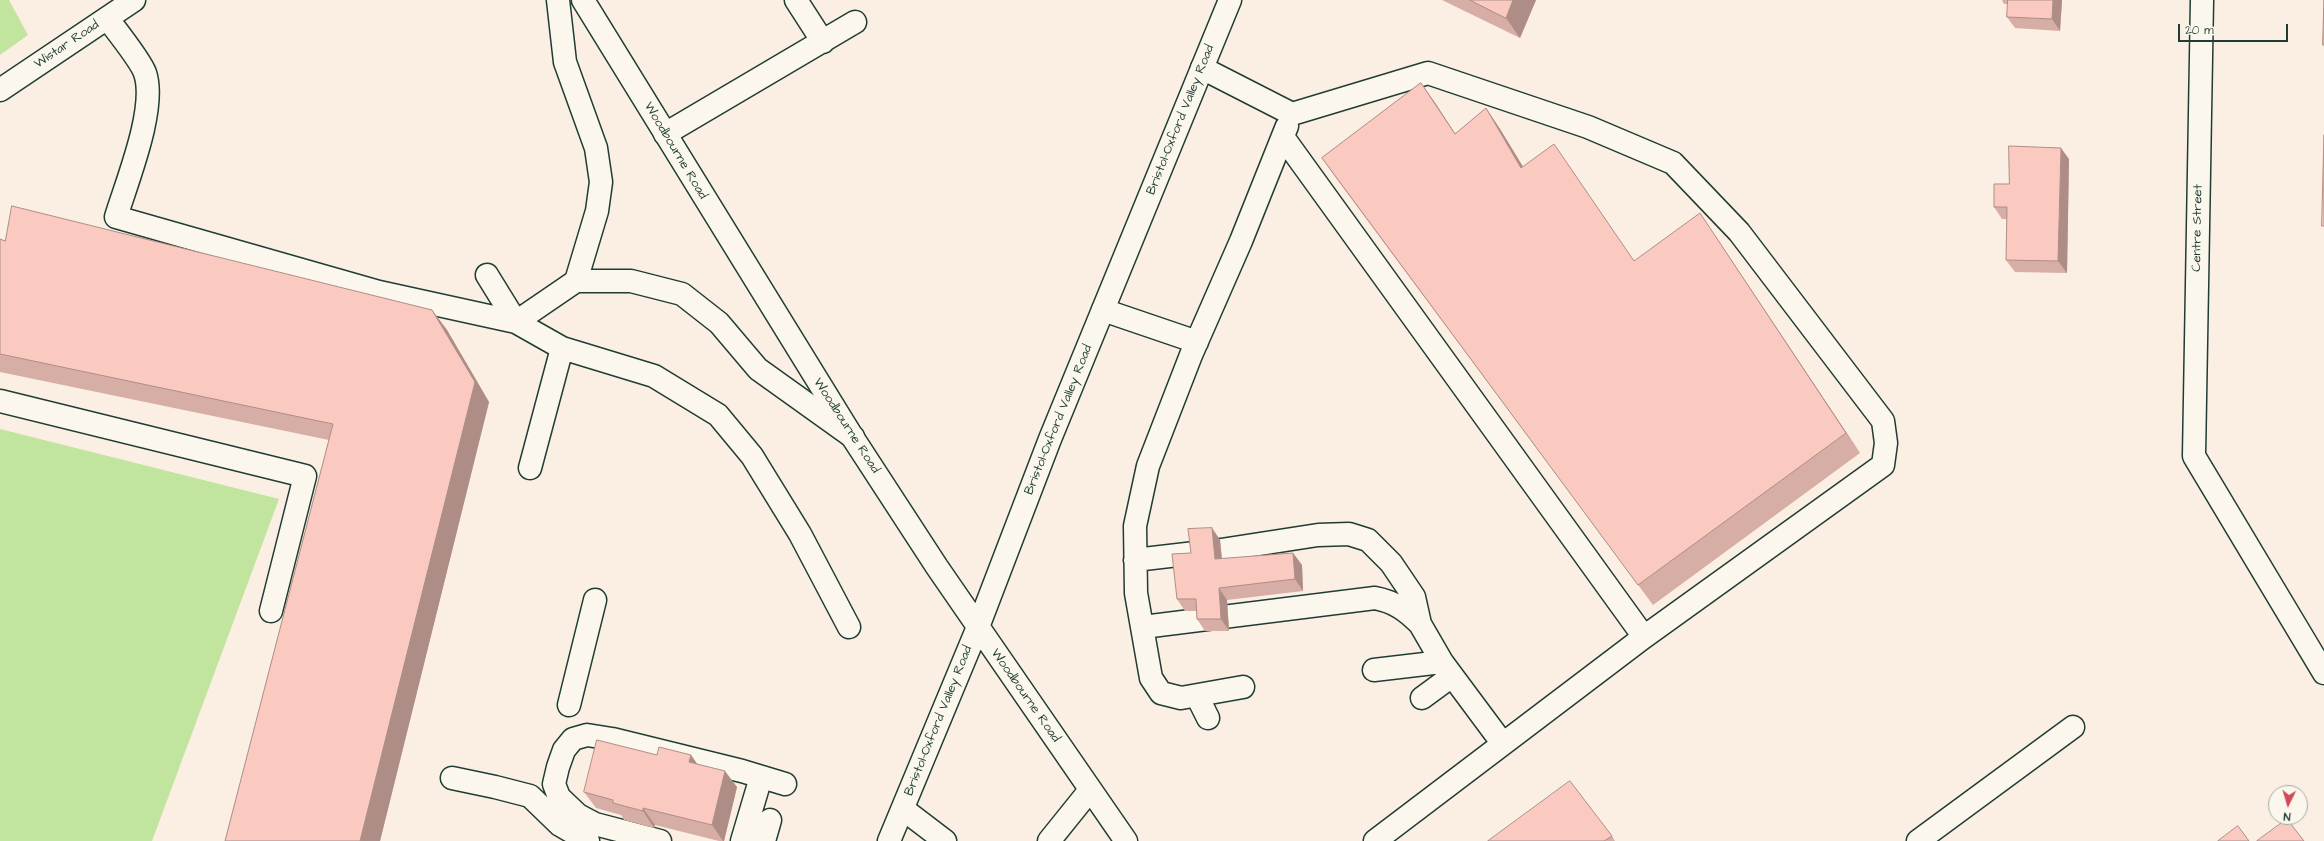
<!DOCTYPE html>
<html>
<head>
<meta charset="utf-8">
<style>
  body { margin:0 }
  #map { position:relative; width:2324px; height:841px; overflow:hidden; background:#fbeee3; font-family:"Architects Daughter",sans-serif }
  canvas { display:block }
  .north { position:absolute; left:2268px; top:785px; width:40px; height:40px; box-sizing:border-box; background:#fbf7ec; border:1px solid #a3ada2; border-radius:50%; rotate:185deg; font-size:11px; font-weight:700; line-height:16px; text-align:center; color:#1f3d34 }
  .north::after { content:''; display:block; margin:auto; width:14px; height:18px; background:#d1495b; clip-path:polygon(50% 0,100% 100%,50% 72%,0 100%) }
  .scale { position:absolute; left:2178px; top:24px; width:110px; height:18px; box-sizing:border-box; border:2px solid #1f3d34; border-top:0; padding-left:5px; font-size:12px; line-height:14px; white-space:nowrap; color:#1f3d34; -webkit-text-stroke:3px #fbf7ec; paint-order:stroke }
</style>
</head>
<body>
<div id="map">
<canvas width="2324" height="841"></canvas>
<div class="north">N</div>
<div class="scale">20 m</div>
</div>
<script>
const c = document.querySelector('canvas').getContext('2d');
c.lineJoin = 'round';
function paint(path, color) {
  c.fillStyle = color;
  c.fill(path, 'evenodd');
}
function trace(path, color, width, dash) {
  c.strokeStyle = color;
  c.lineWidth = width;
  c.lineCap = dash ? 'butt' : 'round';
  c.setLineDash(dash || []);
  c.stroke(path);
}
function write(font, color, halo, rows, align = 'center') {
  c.font = font + ' "Architects Daughter",sans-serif';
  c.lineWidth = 3;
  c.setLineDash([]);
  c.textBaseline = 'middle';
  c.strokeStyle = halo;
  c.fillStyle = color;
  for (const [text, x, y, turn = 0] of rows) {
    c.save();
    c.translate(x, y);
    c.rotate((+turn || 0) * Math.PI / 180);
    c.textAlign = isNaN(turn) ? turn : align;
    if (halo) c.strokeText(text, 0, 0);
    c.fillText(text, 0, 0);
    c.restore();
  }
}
const green = new Path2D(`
  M0,0H9L28,35L0,55Z
  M0,429L279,499L152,841H0Z`);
const minor = new Path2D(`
  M558,0L565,62L596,148L601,182L597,211L576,281
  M796,0L823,42
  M2202,0L2194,456L2324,673
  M107,18C116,30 141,61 145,73C157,108 127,181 116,217L379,292L516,322L562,348L530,468
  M1202,68L1292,114L1428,73L1588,127L1673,163L1739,232L1883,421L1886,443L1883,465L1644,637L1283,137
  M0,90L134,0
  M665,134L855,22
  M487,275L516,322L576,281H631L682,294L719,323L758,369L853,437
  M1103,310L1197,342
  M562,348L654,376L718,415L752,456L800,534L849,627
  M0,401L305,476L271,611
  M1135,560L1221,550L1318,535L1349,534L1368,540L1391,563L1414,597L1420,624L1442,662L1503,744
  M1143,627L1375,598C1395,602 1406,610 1420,624
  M1374,670L1442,662
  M1243,687L1181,698L1161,693L1151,678L1136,593L1135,526L1148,466L1191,355L1241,241L1287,126
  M1197,696L1208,718
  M1422,698L1452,676
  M569,705L595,600
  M452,778L495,787L530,796L560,825L588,841
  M903,809L945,841
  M660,841L595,824L578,815L559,797L554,784L558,767L564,750L573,739L587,735L612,739L742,771L785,784
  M742,841L761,777
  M764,841L770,820
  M1049,841L1090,790
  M1375,841L1644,637
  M1918,841L2073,727`);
const major = new Path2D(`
  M583,0L853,438L937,567L1126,841
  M889,841L978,627L1050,439L1230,0`);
const wall = new Path2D(`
  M1442,0H1536L1520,38Z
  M2002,0H2062L2060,31L2015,28L2007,17L2008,4H2004Z
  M1421,83L1455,134L1486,108L1500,129L1523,167L1634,261L1714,234L1860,453L1653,605L1336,178L1322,158Z
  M2069,159L2067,273L2015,272L2006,260L2007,219H2002L1994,207L2009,184Z
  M0,239L5,241L432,310L447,330L489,402L380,841H225L329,440L0,372Z
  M1212,528L1220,540L1222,559L1293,553L1302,565L1303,591L1227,600L1229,631H1205L1197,619L1196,611H1185L1177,599Z
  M657,755H691L697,764L737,787L724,841H719L655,825L654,828L624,820L621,815L596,808L584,792Z
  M1612,836L1615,841H1488Z`);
const shadedWall = new Path2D(`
  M1513,0H1536L1520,38L1506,18Z
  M2053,0H2062L2060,31L2052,19Z
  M1421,83L1436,104L1469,155Z
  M1486,108L1500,129L1536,188L1521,168Z
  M2061,148L2069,159L2067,273L2058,261Z
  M1700,213L1860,453L1846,433Z
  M432,310L447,330L489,402L380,841H360Z
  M1212,528L1220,540L1223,571L1215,559Z
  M1293,553L1302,565L1303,591L1295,579Z
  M1219,588L1227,600L1229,631L1221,619Z
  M691,755L702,771L689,762Z
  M725,771L737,787L724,841H723L712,825Z
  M643,808L655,825L654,828L643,811Z`);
const building = new Path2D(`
  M1470,0H1513L1506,18Z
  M2008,0H2053L2052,19L2007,17Z
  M2324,0V45H2323Z
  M1421,83L1455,134L1486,108L1521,168L1554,144L1634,261L1700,213L1846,433L1638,585L1322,158Z
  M2324,135V226H2322Z
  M2009,146L2061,148L2058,261L2006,260L2007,207H1994V184H2009Z
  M12,206L432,310L475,382L360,841H225L333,424L0,354V239L5,241Z
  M1212,528L1215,559L1293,553L1295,579L1219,588L1221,619H1197L1196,599H1177L1172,554L1191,553L1188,529Z
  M597,740L657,755L659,747L691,755L689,762L725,771L712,825L643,808V811L613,803V800L584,792Z
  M1570,781L1612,836L1604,841H1488Z
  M2287,819L2304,841H2257Z
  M2238,826L2249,841H2218Z`);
const streetNames = [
  ["Wistar Road",67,45,-34],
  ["Bristol-Oxford Valley Road",1181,120,-68],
  ["Woodbourne Road",675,151,59],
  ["Centre Street",2198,228,-89],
  ["Bristol-Oxford Valley Road",1059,420,-68],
  ["Woodbourne Road",846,426,57],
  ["Woodbourne Road",1025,696,55],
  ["Bristol-Oxford Valley Road",939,721,-68]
];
paint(green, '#c1e49e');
trace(minor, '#1f3d34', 25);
trace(major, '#1f3d34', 25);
trace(minor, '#fbf7ec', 22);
trace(major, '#fbf7ec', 22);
paint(wall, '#d7aea6');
paint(shadedWall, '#af8d87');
paint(building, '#facac1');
trace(building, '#af8d87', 1);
write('13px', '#1f3d34', '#fbf7ec', streetNames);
</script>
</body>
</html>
